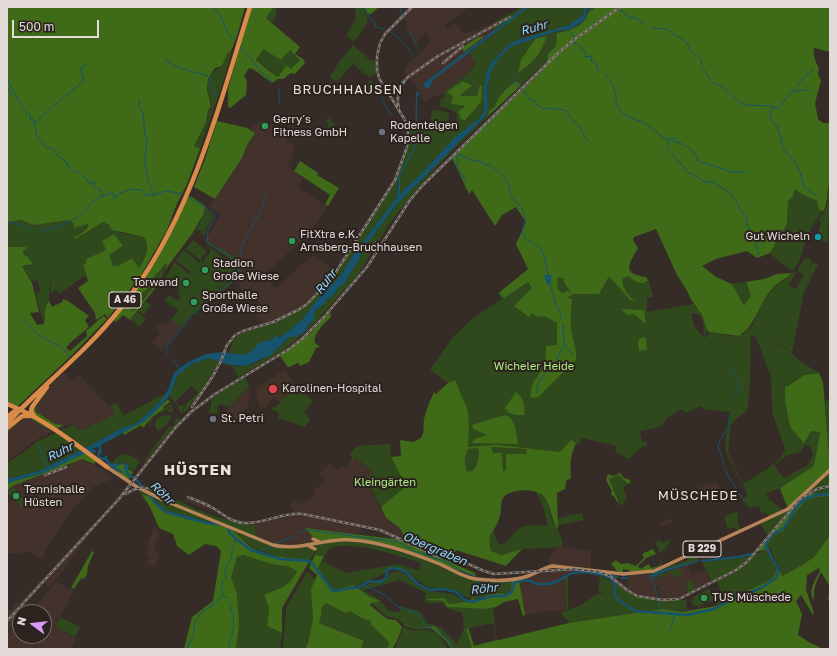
<!DOCTYPE html>
<html>
<head>
<meta charset="utf-8">
<style>
  body { margin:0 }
  #map { position:relative; width:837px; height:656px; overflow:hidden; background:#362c27; font-family:"Golos Text",sans-serif }
  canvas { display:block }
  .frame { position:absolute; inset:0; border:8px solid #e2dbd8; pointer-events:none }
  .north { position:absolute; left:12px; top:604px; width:40px; height:40px; box-sizing:border-box; background:#2c221e; border:1px solid #756c68; border-radius:50%; rotate:285deg; font-size:11px; font-weight:700; line-height:16px; text-align:center; color:#e2dbd8 }
  .north::after { content:''; display:block; margin:auto; width:14px; height:18px; background:#d99af7; clip-path:polygon(50% 0,100% 100%,50% 72%,0 100%) }
  .scale { position:absolute; left:12px; top:20px; width:87px; height:18px; box-sizing:border-box; border:2px solid #e2dbd8; border-top:0; padding-left:5px; font-size:12px; line-height:14px; white-space:nowrap; color:#e2dbd8; -webkit-text-stroke:3px #2c221e; paint-order:stroke }
</style>
</head>
<body>
<div id="map">
<canvas width="837" height="656"></canvas>
<div class="frame"></div>
<div class="north">N</div>
<div class="scale">500 m</div>
</div>
<script>
const c = document.querySelector('canvas').getContext('2d');
c.lineJoin = 'round';
function paint(path, color) {
  c.fillStyle = color;
  c.fill(path, 'evenodd');
}
function trace(path, color, width, dash) {
  c.strokeStyle = color;
  c.lineWidth = width;
  c.lineCap = dash ? 'butt' : 'round';
  c.setLineDash(dash || []);
  c.stroke(path);
}
function write(font, color, halo, rows, align = 'center') {
  c.font = font + ' "Golos Text",sans-serif';
  c.lineWidth = 4;
  c.setLineDash([]);
  c.textBaseline = 'middle';
  c.strokeStyle = halo;
  c.fillStyle = color;
  for (const [text, x, y, turn = 0] of rows) {
    c.save();
    c.translate(x, y);
    c.rotate((+turn || 0) * Math.PI / 180);
    c.textAlign = isNaN(turn) ? turn : align;
    if (halo) c.strokeText(text, 0, 0);
    c.fillText(text, 0, 0);
    c.restore();
  }
}
const built = new Path2D(`
  M413,7H469L445,25L447,29L456,24L463,34L481,29L493,23L495,34L470,53L476,62L473,69L438,97L435,95L424,102L418,92V88L404,71L407,65L428,46L430,41L427,33L418,38L420,41L415,44L407,27V22L402,18Z
  M264,120L271,124L295,148L291,161L286,165L303,178L298,187L327,206L310,233L245,292L234,280L238,274V265L234,260L205,241L221,214L208,207L215,199L242,158L247,145L255,133L250,128Z
  M312,256L336,271L330,279L305,304L296,310L276,320L262,324L255,316L263,308L248,290L265,276L275,289Z
  M171,319L181,327L162,351L152,343L160,333L155,329L161,322L166,325Z
  M63,371L71,380L79,375L109,407L111,406L115,414L83,430H78L73,423L39,438L7,462V432L26,416L52,431L63,425L55,424L49,421L36,412L35,409L45,391Z
  M249,387L250,398L247,409H245L236,422L225,416L226,413L230,405Z
  M180,420L182,421L137,478L134,476Z
  M356,457L373,473L366,481L386,518L400,528L404,536L402,540L381,531L362,526L359,534L306,529L316,540L287,547L258,538L253,523L293,513V508L289,504L294,499L298,503L303,504L308,498L310,500L315,495L313,492L325,480L319,474L330,463L338,471L343,466L346,468Z
  M81,459L102,469L114,478L93,487L83,500L74,506L46,548L44,555L40,559L29,551L17,554L7,553V504L12,500L7,493V491L12,486L44,474L62,465L63,466Z
  M130,481L133,483L124,495L94,529L50,587L44,583L20,610L17,614L20,617L7,631V608L10,611L14,608L13,607L18,601L19,603L21,601L100,517Z
  M717,482L720,490L702,496L698,488Z
  M187,496L212,507L211,511L185,501Z
  M672,518L673,522L662,527L660,523Z
  M155,527L160,535L153,547L155,548L154,549L160,554L154,567L146,563L149,557L145,555L149,549L146,547Z
  M556,547H564L591,551V568L572,566L571,572L565,575V611H549L525,615L519,579L548,566L550,557Z
  M688,565L691,575L705,571L711,583L686,596L675,599H662L657,586L655,588L658,595L653,597L637,595L627,590L628,575L650,573L652,578L660,574Z
  M56,582L74,591L55,627L44,620V612H31V611Z
  M20,619V636H44V621L76,639L71,649H7V634Z`);
const medical = new Path2D(`
  M284,369L295,384L280,402L274,397L265,409L260,407L256,396L257,388Z`);
const green = new Path2D(`
  M274,7H276C278,14 276,18 271,23L266,18Z
  M354,7H363L366,15H368L367,23L354,42L346,35C352,26 359,18 354,7Z
  M522,7H584C584,30 528,34 511,43C506,46 503,50 499,54C476,77 490,92 481,117L433,160L423,172L400,194V180H398L397,197L354,254L341,275L321,295L302,320L281,337L277,336C273,341 270,339 266,341C258,344 253,353 244,355C240,355 234,353 229,354L233,340L240,334L273,323L293,314L306,305L333,278L395,181L409,143L410,131L407,122L422,124L425,122L450,128C456,125 459,120 456,113L452,110L440,106L441,98L444,99L445,94L449,95L443,93L473,69L476,62L469,53L495,34L493,23ZM479,87L481,102L465,107L464,105L451,104L453,96L447,92L461,94V96H477Z
  M587,7H596C581,22 581,28 557,33L556,46L548,54L547,61L451,152L421,184L390,223L357,276L310,328L281,352L238,377L233,367L222,363V362C246,376 274,355 289,337C292,336 296,338 298,336C305,332 315,320 314,312L325,303L328,298C333,298 337,291 338,287L345,282L359,259L363,249L396,205L460,141L484,119L488,109L487,87L491,71L499,58L510,47L554,32L570,29L587,12Z
  M353,45L371,61L374,60L375,61L377,73L370,78L353,64L337,82L330,78C335,65 345,56 353,45Z
  M263,49L269,52L290,50L300,60L291,70L286,65L279,76L276,77C273,75 272,72 270,70C265,66 261,64 256,59Z
  M229,52H231V55L220,91L200,149L194,146L206,125L209,111L212,108C208,87 200,79 222,66Z
  M7,74L74,224L73,227L88,224V228L73,237L103,222L109,225L112,230C119,232 126,234 133,235C135,235 137,235 139,235C154,240 145,260 139,268L131,258L120,265L113,266L109,255L122,246L114,234L103,241L106,250L86,259V263L83,265L86,275L59,294L56,290L51,293L50,275L49,301C43,307 46,316 44,324L35,293L41,292L37,280L32,281L22,266H26L32,264L24,255L23,250L26,247H7V222L21,220L34,225L71,220Z
  M371,80L375,86L370,93L366,90L367,88V83Z
  M433,109L450,113L447,124L430,120Z
  M329,118L335,125L332,127L337,133L333,136L328,128L329,127L326,120Z
  M830,183V219L828,225V242H824L821,239L822,235L818,233L821,223L818,220L826,209L827,203H829L827,200Z
  M794,189L804,195L818,201L819,210L823,211L811,228L798,263L793,271L781,263L770,253L787,224L788,201Z
  M205,208L212,214L213,217L206,229L205,236L201,233V231L199,230L197,231H196L203,215Z
  M193,240L207,251L200,260L186,249Z
  M206,241H208V242L218,248L219,247L233,256L237,253L236,258L242,270C234,286 208,301 194,315L193,313L181,327L171,319L178,311L177,309L165,301L169,295L178,301L183,292L179,296L177,295L180,291L174,285L176,283L174,284L171,281V278L170,277L161,289L159,287L165,277L167,276L174,262L180,266L189,274L191,272L176,260L184,250L199,263L202,259V264L204,263L205,258L209,254H208L210,253L209,247L231,263L235,270C233,278 226,282 220,288L215,284L219,289L232,279L237,270L236,265L230,258L207,244Z
  M805,257L812,260L808,269L813,262L818,264L804,292L792,353L786,347L763,338L786,348L800,361L819,373L804,375L788,386L811,431L820,432L814,466L780,488L765,494L769,496L768,499L784,510L768,517L766,512L762,514L759,506L749,508L745,503L744,498L747,496V493L726,452L725,441L731,411L729,412L703,409L702,406L685,413L682,409L667,418L660,427L640,431L642,442L646,441L647,445L638,450L629,459L615,452L617,446L582,438L579,444C571,442 565,447 560,452L498,446L491,447L526,449L527,454L506,470L503,471L492,453V450L493,471L466,479L464,458L448,383L430,370L453,337L473,318L502,299L498,293L539,261L615,265L633,275L646,278L649,281L653,297L647,298V312L694,304C699,311 712,328 704,336C703,328 705,318 696,313L691,314L695,327L704,338L710,333L726,335L736,337L744,334L751,325L750,331C756,317 763,298 775,287C781,282 788,278 794,272L796,273L789,285L796,289L804,274L797,271ZM751,336L756,337L771,377L772,412L785,449C783,462 754,477 743,484L728,452L731,424L748,409L750,379ZM806,444L810,447L813,454L808,465L784,478L774,465L788,455L799,453Z
  M166,263L164,273L158,280H155L154,277L161,267Z
  M746,282L751,296L744,307L732,284Z
  M152,286L153,288L135,310L131,311C130,304 146,289 152,286Z
  M146,301L151,305L143,315L138,311Z
  M137,312L146,319L139,327L131,320Z
  M206,358H212L220,361L202,391L185,412L181,413L176,403L169,396C173,390 174,384 176,378C181,367 196,362 206,358ZM191,386L199,392L187,403L183,411L182,409L184,407L181,405L179,406L176,401Z
  M245,377L249,387L229,407L218,404L217,414L208,413L211,406V400L218,394Z
  M295,385L313,401L304,412L310,419L305,427L278,418L279,413L271,409L274,406L276,407Z
  M162,395L164,396L163,398L145,416L135,424L122,428L82,450L39,471L7,479V463L20,455L38,441L75,424L78,430H83L115,414L111,406L117,403L123,416Z
  M830,400V456L828,454L825,401Z
  M171,404L173,412H167L170,407C163,413 149,415 151,427C152,430 155,433 155,435L151,428L149,422L153,417Z
  M168,415H172L168,416H172C170,422 164,427 159,430H157L155,425L156,420L161,416Z
  M176,418L180,419L144,463L146,458L169,427L174,426Z
  M390,444L391,457L406,486L381,507L366,480L373,473L356,457L349,465H348L352,458L350,453L357,446Z
  M124,454L129,455L139,460V463L133,472L124,463L117,464L115,463L111,464L117,457Z
  M830,471V486L817,489L805,496Z
  M619,475L628,484L623,487L627,497L622,506L609,479Z
  M13,487L27,503L22,508L7,492Z
  M830,487V493L810,494L822,488Z
  M146,488C159,490 170,497 181,502C203,513 229,523 253,523L258,538L287,547L316,540L314,553L310,560L280,557L258,550L252,547L228,529L230,576L234,587L231,578L237,557L243,555L271,564L287,566L297,571C289,587 280,588 264,595L269,608L267,626L282,633L280,649H228L219,598L221,546L208,543L207,545L194,539L203,524H216C201,523 169,517 158,507C155,504 153,499 151,496L142,495L137,489Z
  M536,492C551,498 547,512 554,524C559,534 562,534 563,547L522,549L501,555L491,551L489,540L493,529L498,545C512,543 511,533 520,528C529,524 539,525 548,526L543,507Z
  M830,496V535L814,557L804,564L782,576L770,547H768L767,545L774,535L783,531L792,516L805,501L817,497Z
  M787,511L788,512L768,536L760,523Z
  M582,513L584,520L558,525V518Z
  M732,513H738V522L740,530L737,531L734,527L728,529L724,517Z
  M670,539L671,540L665,549L660,553L655,542L660,540L662,543Z
  M352,540L372,544L421,558L465,577L512,580L510,594L492,593L476,601L472,598C463,597 463,594 455,591C447,588 438,591 430,588C418,583 398,556 384,574L356,586L353,585L336,590H333L318,568L322,561L346,573L398,564L419,571L421,563C403,557 347,538 330,549C328,550 326,554 324,556L315,555L316,545L330,541Z
  M766,551C774,564 781,565 772,579L716,606L722,593L717,581L713,584L702,562L740,558Z
  M696,553L698,561L661,570L651,575L650,573L675,563L676,564L688,560L687,557Z
  M680,568L682,576L674,577L672,573L661,576L657,579L656,576Z
  M399,571L410,577L417,585L429,591L453,594L466,602L448,604L444,598L427,600L444,601L447,607L484,609L493,608L497,641L474,646L468,629H467L472,649H454L435,626L414,629L404,624L398,619L386,616L371,603L379,601L370,597L358,589L380,579H386L390,573ZM400,580L426,593L424,601L427,603H442L447,608L462,613L464,628L457,644L440,627L427,623L420,612L401,606L400,612L389,611L380,600L363,590ZM494,623L496,640L474,645L469,628Z
  M307,572L315,579C309,595 314,603 313,619C312,629 309,640 305,649H283L286,608Z
  M568,576V609L566,610L565,577Z
  M600,576L606,578L613,584L615,581C636,601 660,602 686,600L687,610H681V612L663,609L569,623L561,613L583,604L597,594L605,592H598Z
  M692,580L693,582L692,583L696,590L688,594L686,581Z
  M709,589L715,599L698,607L697,605L694,606L691,601L694,600L693,597Z
  M326,602L345,613L350,610L363,619L372,621L371,625L389,642L387,649H361L364,641L319,623L322,613L321,608Z
  M61,617L80,628L75,637L55,627Z
  M403,627C415,633 416,629 428,630C437,631 444,642 448,649H394L398,642Z`);
const forest = new Path2D(`
  M7,7H245L237,36L231,51L228,53L222,66L215,68L208,79L207,89L211,107L208,111L206,123L194,146L200,149L187,184L176,206L167,230L141,275L108,318L105,314L96,320L95,313L78,288L88,281L83,265L86,263V259L106,250L102,241L114,234L123,246L109,255L113,266L120,265L132,258L139,268C145,260 153,242 141,236C138,235 134,235 131,234C125,233 118,231 112,230L109,225L103,222L75,239L73,236H77L88,228V224L73,228L74,224L71,220L34,225L21,220L7,222Z
  M252,7H274L266,18L300,47L295,54L303,59L305,63L295,74L291,73L283,79H278L272,83L253,69L249,68L244,76L247,80L246,95L230,108L228,107V89L245,29ZM263,49L281,60L290,50L300,60L291,69L286,65L279,76L277,77L256,60Z
  M365,7H379L371,14H367Z
  M596,7H830V52L814,48C813,55 815,61 819,68L818,74L821,81L815,103L818,119L823,123H830V181C827,189 828,201 824,211L819,210L817,201L804,195L794,189L793,196L788,201L787,224L770,253L757,258L747,251L716,259L702,266L716,277L732,284L744,306L751,296L746,282L764,279L777,274L792,273C786,279 777,283 772,289C759,303 756,325 739,336L708,332L702,315L692,301L686,289L677,275L656,229L634,237L633,240L638,248C629,264 621,274 646,277L648,280C643,286 634,282 629,276L623,278C620,287 631,299 637,302L630,300L609,276L599,294H573L567,298L572,299C571,312 570,322 572,335C574,345 577,349 576,360L538,397L530,398L532,384L545,366L546,346L557,345V323L544,316L538,317L532,313L529,317L514,306L532,288L528,282L504,298L499,293L528,269L516,244L526,222L516,207L502,215L495,226L472,190L469,194L452,158L542,71L547,61L548,54L556,46L557,33C569,31 585,26 588,13ZM557,278H563L564,282L571,293L568,291L562,293L558,289Z
  M485,36L464,52L462,48L478,37Z
  M547,36C539,56 536,60 518,73L521,60L535,39Z
  M463,81L472,86L461,94V96H477L479,87L482,85L481,102L465,120L461,119L458,111L465,107L464,106L451,104L453,96L447,92Z
  M516,81L521,85L488,116L489,111L495,107C498,94 507,89 516,81Z
  M217,121L247,128L255,133L247,145L242,158L215,199L194,187L205,159Z
  M300,161L318,173L317,175L339,188L328,206L325,204L330,195L294,171Z
  M188,196L192,197L205,206L203,215L192,234L168,266L153,291L130,320L123,315L116,322L114,320C145,280 167,243 188,196ZM165,264L167,265L164,273L158,280H155L154,277ZM152,286L153,288L135,310L131,311C130,303 146,289 152,286Z
  M7,247H26L27,249L23,250L24,255L27,256L33,264L22,266L32,283L39,312L30,313L37,325L44,324C46,316 43,307 49,301L52,307L62,302L63,299L68,301L89,316L85,320L89,327L70,343L66,348L70,351L87,336L86,331C91,328 100,317 104,316L107,319L72,355L18,406L7,402Z
  M621,309L644,310L646,324L634,314L627,315Z
  M330,312L331,317C324,324 313,333 315,343L320,347L316,348L309,362L300,366L298,363L289,367L287,366L280,356L310,334Z
  M643,337L646,338L647,350L639,351L638,340Z
  M819,373L823,382L830,469L788,509L780,488L814,466L820,432L811,431L804,443L791,428L789,422L785,399V387L788,386L804,375Z
  M455,380L468,411L469,428L468,447L498,445L560,452L571,440L576,443C570,455 570,465 571,478L566,481L565,489L557,493L558,530C551,520 550,500 541,494C532,488 509,489 503,498C500,504 502,513 499,519C493,536 487,530 491,551L501,555L522,549L506,566L456,550L450,562L475,573L476,577L383,543L352,540H316L305,528L402,540L404,536L400,528L386,518L381,507L406,486L391,457L401,456L400,440L413,442L421,438C425,432 423,426 424,419C426,410 430,401 434,392L436,394L448,383ZM491,447L526,449L527,454H506V470L503,471L502,453H493ZM478,448C480,457 478,462 474,470L467,472C464,462 464,459 468,449Z
  M45,391L46,393C41,398 34,405 36,412L55,424L64,425L52,431L26,416L7,432V429L32,410Z
  M516,392C523,396 526,407 524,415H516L509,413L505,408Z
  M168,399L170,402L163,407L164,409L152,417L143,428L141,425L124,435L123,432L145,421Z
  M505,415L510,417L515,426L518,444L472,443L474,439L487,435L473,429L472,425Z
  M85,453L96,461L94,464L82,459L12,486L7,491V483L43,473Z
  M124,464L126,466V473L128,472V469L133,472L128,480L112,467L122,473L114,465Z
  M620,473L624,478L630,480L631,482L628,484L619,475L609,479L621,507L618,502H617L614,496L611,495L612,491L606,480L608,474L614,476Z
  M830,493V496L817,497L805,501L792,516L783,531L774,535L767,545L782,576L804,564L814,557L830,535V604L828,599L830,587L821,572C817,580 813,589 814,598L813,599C808,590 816,579 820,571L819,568L807,575L806,590L814,613L813,615L801,595L796,601L802,614L798,635L809,642L823,649H472L466,629L468,628L474,646L569,623L622,615L663,609L681,612L716,606L772,579C781,565 774,563 766,550L755,552L802,499L810,494Z
  M142,495L151,496C153,499 155,504 158,506C171,520 207,521 225,527C236,531 243,542 252,548C269,557 291,558 310,560L282,608V633L267,626L269,608L264,595C280,588 289,587 297,571L287,566L271,564L243,555L237,557L231,578L237,594L239,624L236,649H184L192,617L213,601L221,551L216,546L205,544L189,555L177,546L173,534L159,528L150,507Z
  M653,549L656,554L646,558L638,566L640,569L649,564L651,568L659,566L663,558L660,566L652,570L631,572L629,570L623,569V573L617,571L611,564L616,560L621,564L628,563L636,566L644,558L642,554Z
  M92,551L94,552L88,566L87,574L84,579L81,578L79,582H78L74,589L71,588Z
  M315,555L324,556L318,568L333,590H336L353,585L370,597L380,601L371,603L370,605L383,616L388,619L396,620L402,627L397,641L392,649H387L389,642L371,625V621L363,619L350,611L345,613L326,603L321,608L322,613L319,623L364,641L361,649H305L308,643L313,619L311,589L317,575L309,568Z
  M519,579L525,615L523,616L518,599L504,602L496,607L484,609L447,607L444,601L427,600L428,599L444,598L449,604L466,602L473,598L476,601L492,593L510,594L512,580Z
  M404,624L414,629L435,626L454,649L450,647L446,641L432,629L429,628L413,629L404,625Z`);
const water = new Path2D(`
  M525,7H529L433,80L429,88H426L423,84Z
  M584,7H587L586,17L580,23L570,29L554,32L510,47L499,58L491,71L487,87L488,109L484,118L460,141L396,205L363,249L359,259L345,282L342,286L338,287C337,291 333,298 328,298L325,303L314,312V320L309,324L305,331L297,337H289L271,355L246,366L230,365L209,358L192,364L177,376L170,395L155,412L145,421L101,445L102,452L99,456L102,458L107,455L108,460L112,464L115,463L117,464L125,463L129,466L128,472L131,475L130,476L126,475L125,470L123,467L126,466L124,464L117,466L114,465L123,472L122,473L109,466L105,460C102,460 97,460 97,455L99,449L98,447L91,449L96,450L95,453L88,452L43,473L7,483V479L39,471L82,450L122,428L135,424L145,416L163,398L169,388L171,380L175,372L188,362L206,354L223,352L243,355L251,352L259,343L273,339L277,335L279,337H281L302,320L321,295L341,275L354,254L397,197L399,175L415,146L416,91L419,93L417,98V145L400,176V194L423,172L455,137L481,117L484,110V87L486,74L491,63L509,44L518,40L569,25L583,15Z
  M544,275H552L550,285L547,284Z
  M755,552L753,554L740,558L702,562L701,560L738,556Z
  M699,560L700,561L664,572L652,578L651,575L661,570Z`);
const stream = new Path2D(`
  M212,7L220,15L228,33
  M364,7L365,10L368,12
  M618,10L624,12L629,18C635,16 639,20 643,24
  M588,11H590L595,7
  M369,13L370,19L375,23L376,27C398,33 400,38 413,55
  M401,13V9
  M400,17V14
  M653,28L667,29C673,36 681,36 686,42C689,46 689,52 695,54
  M567,29L574,37
  M408,30L417,47
  M229,34L237,43
  M576,39L573,43L578,44L581,47V50L586,52L585,57L591,56L592,58L591,60L597,65L598,70
  M240,47L250,57L261,72L273,82
  M697,55L701,59L702,64
  M165,59C176,70 194,71 208,76L210,78V85L216,97
  M702,67L711,81
  M605,74C608,79 613,85 615,91C616,96 616,104 619,109C626,119 637,119 646,124C654,129 660,137 669,140L667,148L689,173L695,175L704,182H713L729,192L738,204L740,210L747,217V225L750,230V234L755,240L759,255
  M516,76L515,84L520,87
  M7,79L24,110L26,113L30,114V120H34L37,136L41,140L45,147L53,149L59,157L67,162V165L75,172
  M714,83L723,87L730,94
  M797,86L804,77L813,70
  M7,87L11,95
  M279,89V102L280,103
  M794,90L797,91L809,90
  M390,91L399,85L403,80
  M524,91L529,99L536,102L537,105L543,109L550,108L553,110L557,108
  M732,95L738,101L746,105L773,106L770,116L772,121L777,126L781,137V143L784,150L794,161L800,172L804,187L818,197
  M382,98L383,97
  M139,100L140,108L143,113L145,135L147,140L145,161L148,182L151,187
  M382,100L390,114H392
  M782,105L786,98L796,88
  M773,106L776,109L780,107
  M559,109L567,111C569,119 575,121 579,126C582,129 582,133 584,136C585,137 587,139 588,141
  M36,123C49,106 69,96 84,80L81,72L82,67L87,64
  M670,139L673,138L675,139L674,141C684,144 696,150 698,161L732,172H745
  M455,154L461,155L465,158L467,157L468,159L475,161L478,160L486,165L489,164C494,169 503,175 507,181C510,186 509,194 513,199C518,204 525,210 525,218C525,223 522,228 522,233L528,241L532,242
  M457,155L458,161L456,165L465,180V183
  M77,172H79
  M82,174L90,184L92,182H95L92,186L101,190V192
  M151,189L154,195
  M102,193L103,196L113,193L115,199L118,194L132,189L141,190L146,195H154L165,191L184,194
  M73,220C84,215 92,197 103,196
  M7,223L14,222L30,230
  M41,231L52,229L71,221
  M534,243C546,250 545,263 548,275
  M240,256C241,253 241,249 242,246C249,228 262,214 266,195
  M550,284L556,305L560,312L561,319
  M23,320C27,323 30,328 35,332C42,338 51,342 60,346
  M563,324L564,345L573,355
  M62,347L70,356
  M168,354L166,350L167,346L193,314L234,280L239,271C234,256 220,251 208,243L207,232L215,217L214,213L188,197
  M173,360L180,369
  M730,368L739,384L735,400
  M537,393C537,390 536,387 538,384C542,375 552,368 557,359C560,354 560,349 564,345
  M37,442L48,467
  M724,465L718,446L720,440L728,427L730,414
  M725,468L731,481L734,485L745,502
  M829,486L830,481
  M827,495L828,488
  M298,534L308,530L398,542L414,551L447,562L464,572L473,575L475,577
  M235,543L234,542L236,539
  M275,544L293,536
  M257,552L272,546
  M650,574L659,598
  M476,580L478,582H515
  M363,585L385,595L398,607L417,613L426,626L435,630L450,642V645L453,649
  M228,598L223,596V592L221,589L223,581L227,577C222,569 229,566 231,559C232,553 232,551 234,545
  M659,601L660,613
  M198,618L201,613L213,605L223,596
  M670,630L675,614
  M187,649L193,636L194,625L197,620
  M229,649C229,642 232,636 233,630C235,622 232,610 229,603`);
const canal = new Path2D(`
  M606,576L610,575L617,577
  M622,578H627`);
const river = new Path2D(`
  M129,475L136,479L158,506L166,512L207,523L218,524
  M227,526L230,533L236,539L251,550L280,559L310,561L333,591C341,592 348,586 357,588L370,581L380,582L386,578L387,570L392,568L399,569L406,572L418,584L430,590L443,589L456,592L465,600L472,602L492,596H504L511,593L515,582L527,580L537,584H549L558,581L572,573L586,572L603,575L611,579L614,583L615,595L617,599L635,611L688,615L714,609L733,599L759,589L775,579L778,572L777,567L766,547L767,541L773,534L784,528L797,506L805,499L817,495L830,494`);
const primary = new Path2D(`
  M107,467L137,487L163,500L273,545C300,552 325,537 352,540C381,542 410,552 437,563C450,568 462,577 476,579C492,581 513,581 528,576C537,573 544,567 553,566L623,574L654,571L788,509L830,470
  M313,539L320,542
  M309,546L315,549`);
const highway = new Path2D(`
  M7,404C44,418 75,444 107,467
  M34,416L31,411L32,407L47,387
  M7,417L16,410
  M7,423C44,384 87,351 120,309C190,222 217,112 250,7
  M7,428L22,416H29`);
const rail = new Path2D(`
  M443,63L463,46
  M399,109C396,97 399,86 408,77L438,56L510,17
  M192,407L213,376L220,363L227,345L235,335L243,331L273,322L298,310L307,304L332,278L395,180L407,147L408,131L405,120L379,78L377,69V56L380,43L385,34L412,7
  M45,475L66,467
  M126,494C139,485 150,487 163,493
  M188,497C196,500 206,504 213,508C224,515 232,523 246,523C266,523 283,512 303,514L380,530L437,556L462,561L484,571L494,574L575,569L599,572L610,576L627,590L637,596L663,600L679,599L736,570L747,562L800,499L817,489L830,486
  M7,621L119,499L176,427L191,412L215,394L289,349L303,338L323,318L367,267L410,200L422,186L558,53L575,39L620,7`);
const markers = [
  [265,126,4,"#2e9e5b"],
  [382,132,4,"#6b7280"],
  [818,237,4,"#0f9aa8"],
  [292,241,4,"#2e9e5b"],
  [205,270,4,"#2e9e5b"],
  [186,283,4,"#2e9e5b"],
  [194,302,4,"#2e9e5b"],
  [273,389,5,"#e0444e"],
  [213,419,4,"#6b7280"],
  [16,496,4,"#2e9e5b"],
  [704,598,4,"#2e9e5b"]
];
const shields = [
  [125,300,32],
  [702,549,38]
];
const shieldNames = [
  ["A 46",125,300],
  ["B 229",702,549]
];
const poiNames = [
  ["Gerry´s",273,120],
  ["Fitness GmbH",273,133],
  ["Rodentelgen",390,126],
  ["Kapelle",390,139],
  ["FitXtra e.K.",300,235],
  ["Arnsberg-Bruchhausen",300,248],
  ["Gut Wicheln",810,237,"right"],
  ["Stadion",213,264],
  ["Große Wiese",213,277],
  ["Torwand",178,283,"right"],
  ["Sporthalle",202,296],
  ["Große Wiese",202,309],
  ["Karolinen-Hospital",282,389],
  ["St. Petri",221,419],
  ["Tennishalle",24,490],
  ["Hüsten",24,503],
  ["TUS Müschede",712,598]
];
const parkNames = [
  ["Wicheler Heide",534,367],
  ["Kleingärten",385,483]
];
const waterNames = [
  ["Ruhr",534,28,-15],
  ["Ruhr",326,282,-53],
  ["Ruhr",60,452,-26],
  ["Röhr",162,493,44],
  ["Obergraben",435,549,23],
  ["Röhr",484,589,-6]
];
const quarterNames = [
  ["BRUCHHAUSEN",348,90],
  ["MÜSCHEDE",698,496]
];
const districtNames = [
  ["HÜSTEN",198,470]
];
paint(built, '#43322b');
paint(medical, '#423227');
paint(green, '#2f481c');
paint(forest, '#3f6a18');
paint(water, '#16536c');
trace(stream, '#16536c', 1);
trace(canal, '#16536c', 2);
trace(river, '#16536c', 2.5);
trace(primary, '#b78459', 3.5);
trace(highway, '#d98c49', 4.5);
trace(rail, '#847c77', 2.5);
trace(rail, '#2c221e', 1, [3]);
for (const [x, y, r, color] of markers) {
  const dot = new Path2D();
  dot.arc(x, y, r, 0, 2 * Math.PI);
  c.fillStyle = color;
  c.fill(dot);
  trace(dot, '#2c221e', 1.5);
}
for (const [x, y, w] of shields) {
  const box = new Path2D();
  box.roundRect(x - w / 2, y - 8, w, 16, 3);
  c.fillStyle = '#2c221e';
  c.fill(box);
  trace(box, '#e2dbd8', 1);
}
write('bold 10px', '#e2dbd8', null, shieldNames);
write('11px', '#e2dbd8', '#2c221e', poiNames, 'left');
write('11px', '#afee84', '#2c221e', parkNames);
write('italic 12px', '#8edafe', '#2c221e', waterNames);
c.letterSpacing = '1px';
write('13px', '#eddfd9', '#2c221e', quarterNames);
c.letterSpacing = '0px';
c.letterSpacing = '1px';
write('bold 15px', '#eddfd9', '#2c221e', districtNames);
c.letterSpacing = '0px';
</script>
</body>
</html>
